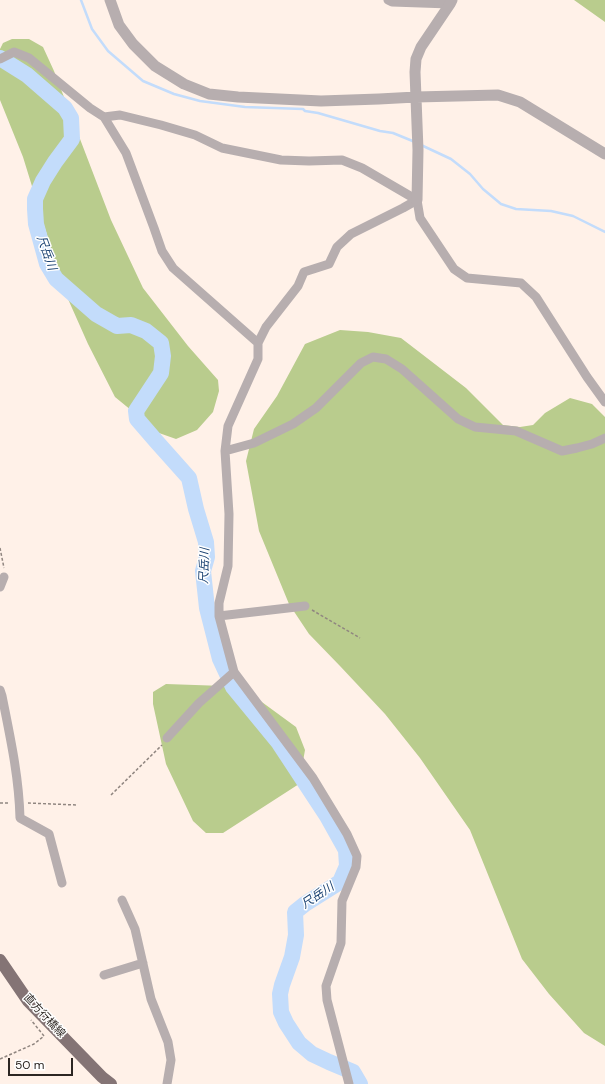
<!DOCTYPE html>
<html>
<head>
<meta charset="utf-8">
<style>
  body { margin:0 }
  #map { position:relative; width:605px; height:1084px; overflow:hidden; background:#fff1e8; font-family:"DM Sans",sans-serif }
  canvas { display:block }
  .scale { position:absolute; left:8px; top:1058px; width:65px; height:18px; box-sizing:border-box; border:2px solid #2c2622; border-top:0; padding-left:5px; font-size:12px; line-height:14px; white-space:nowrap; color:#2c2622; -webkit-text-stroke:3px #fff; paint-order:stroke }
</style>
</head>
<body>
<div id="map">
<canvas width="605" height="1084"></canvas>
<div class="scale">50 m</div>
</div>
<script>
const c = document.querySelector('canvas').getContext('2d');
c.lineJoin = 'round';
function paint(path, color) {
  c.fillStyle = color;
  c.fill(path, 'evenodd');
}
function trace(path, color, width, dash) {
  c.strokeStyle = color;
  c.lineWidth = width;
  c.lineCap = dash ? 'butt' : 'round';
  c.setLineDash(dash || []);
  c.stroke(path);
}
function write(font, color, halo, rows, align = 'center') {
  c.font = font + ' "DM Sans","Noto Sans JP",sans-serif';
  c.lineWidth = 3;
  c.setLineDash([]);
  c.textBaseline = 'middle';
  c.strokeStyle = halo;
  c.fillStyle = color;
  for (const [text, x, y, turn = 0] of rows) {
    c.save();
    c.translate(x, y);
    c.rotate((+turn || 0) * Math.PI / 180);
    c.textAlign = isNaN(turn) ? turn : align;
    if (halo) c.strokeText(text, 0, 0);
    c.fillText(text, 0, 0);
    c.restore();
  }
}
const green = new Path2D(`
  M574,0H605V22Z
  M12,39H29L43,47L54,71L111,220L143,288L188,346L218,380L219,391L213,412L197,430L176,439L159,433L115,397L88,344L64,290L23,157L0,100V49L3,43Z
  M340,330L368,332L401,338L466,388L503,425L520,427L533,425L545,413L570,398L592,404L605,417V1046L584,1033L549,994L522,959L470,830L420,758L385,714L340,666L309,634L289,604L259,531L246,461L254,429L277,396L305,344Z
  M166,684L224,686L255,697L296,727L305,750L299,784L223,833H206L193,821L166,764L153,704V692Z`);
const stream = new Path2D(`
  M81,0L92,29L108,51L143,81L174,94L200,101L245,107L303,109L305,111L318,113L380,131L393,133L415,142
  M421,145L451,159L470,174L483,189L501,204L516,209L551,211L573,216L605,232`);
const river = new Path2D(`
  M0,58L27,75L65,108L71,118L72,139L55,162L43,181L35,199V209L36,224L47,264L56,279L96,314L117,326L131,325L146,331L161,343L163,356L161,373L136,411L137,419L156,441L189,478L196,509L206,542L207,557L203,571L207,608L220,659L233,687L279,743L327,816L346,850L347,866L340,882L305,904L295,912L296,935L292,957L282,985L280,994L281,1012L286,1023L299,1043L312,1054L329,1062L353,1072L360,1084`);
const path = new Path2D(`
  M0,548L4,568
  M312,610L360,638
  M111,795L162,745
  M0,803H10
  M28,803L76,805
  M0,1059L34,1044L44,1036L31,1020`);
const minor = new Path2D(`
  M388,0L392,2L450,4
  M0,59L14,52L29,58L90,108L104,117L126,153L154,228L162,251L173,268L258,343
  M104,117L120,115L161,125L195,135L222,148L281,160L309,161L342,160L362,168L417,200L420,218L454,269L467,278L521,283L536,297L587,377L605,402
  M225,451L254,443L293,424L316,408L361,363L373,357L386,359L402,369L458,419L475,427L516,431L562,451L577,448L592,444L605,438
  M0,587L4,577
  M219,616L305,606
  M0,690L2,696C10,736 19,777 20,818L49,834L62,883
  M167,738L199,703L234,672
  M122,900L135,929L151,999L168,1042L171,1060L167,1084
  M104,975L143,963
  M349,1084L327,1000L326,986L341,943L342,901L356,867L357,856L347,834L313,778L234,672L219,616V603L228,566L229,514L225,451L228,426L258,359V343L266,327L298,286L304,272L329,264L337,247L351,234L403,208L417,200`);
const tertiary = new Path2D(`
  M110,0L119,25L133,44L155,66L184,84L209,94L238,97L321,101L379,99L416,97L498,95L520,102L605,154
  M417,200L418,150L415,72L416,59L421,47L450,4L452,0`);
const primary = new Path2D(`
  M0,960L28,1001L102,1077L111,1084`);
const streetNames = [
  ["直方行橋線",44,1016,47]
];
const waterNames = [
  ["尺岳川",46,253,70],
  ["尺岳川",205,566,-88],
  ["尺岳川",318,896,-34]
];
paint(green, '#b9cc8d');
trace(stream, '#c3dcfb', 2.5);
trace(river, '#c3dcfb', 16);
trace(path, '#908680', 1.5, [3, 2]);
trace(minor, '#b7aeaf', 9);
trace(tertiary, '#b7aeaf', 11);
trace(primary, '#847475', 12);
write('11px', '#2c2622', '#fff', streetNames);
write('italic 12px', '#1a4272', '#fff', waterNames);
</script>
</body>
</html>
